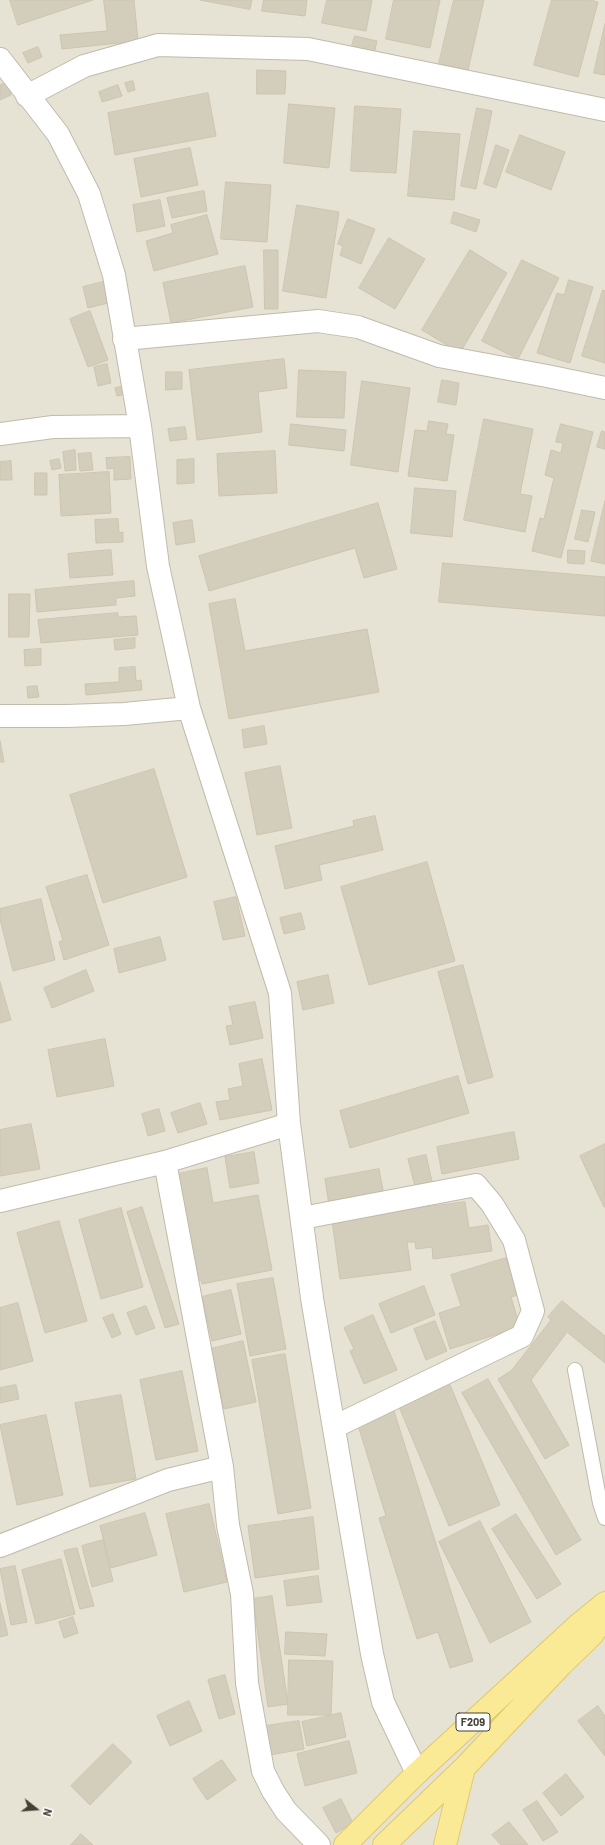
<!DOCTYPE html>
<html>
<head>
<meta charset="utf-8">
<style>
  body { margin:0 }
  #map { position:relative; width:605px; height:1845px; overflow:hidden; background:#f2f0e6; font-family:Barlow,sans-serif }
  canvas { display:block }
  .north { position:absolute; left:16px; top:1789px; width:40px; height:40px; -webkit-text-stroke:3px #fff; paint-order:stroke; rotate:107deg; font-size:11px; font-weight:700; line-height:16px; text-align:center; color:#444035 }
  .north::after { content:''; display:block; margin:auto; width:14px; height:18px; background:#444035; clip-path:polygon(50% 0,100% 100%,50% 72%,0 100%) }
</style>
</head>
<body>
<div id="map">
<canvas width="605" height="1845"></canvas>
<div class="north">N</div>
</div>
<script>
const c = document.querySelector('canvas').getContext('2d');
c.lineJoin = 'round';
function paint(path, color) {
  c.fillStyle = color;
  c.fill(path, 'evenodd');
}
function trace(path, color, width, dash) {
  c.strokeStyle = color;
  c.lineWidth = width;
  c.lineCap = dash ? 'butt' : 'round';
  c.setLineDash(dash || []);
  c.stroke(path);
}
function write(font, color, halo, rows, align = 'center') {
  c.font = font + ' Barlow,sans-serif';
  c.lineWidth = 3;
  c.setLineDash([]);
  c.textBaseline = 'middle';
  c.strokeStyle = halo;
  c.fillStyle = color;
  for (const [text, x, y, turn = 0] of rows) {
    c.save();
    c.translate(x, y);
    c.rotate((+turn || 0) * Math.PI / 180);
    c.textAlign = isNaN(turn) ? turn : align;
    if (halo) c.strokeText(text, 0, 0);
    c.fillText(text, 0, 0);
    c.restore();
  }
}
const residential = new Path2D(`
  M0,0H605V1845H0Z`);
const building = new Path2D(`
  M10,0H93L18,25Z
  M104,0H134L138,41L62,49L60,35L107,31Z
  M200,0H252L250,9Z
  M264,0H307L305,16L262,11Z
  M327,0H372L366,31L322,23Z
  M394,0H440L430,48L386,39Z
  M454,0H484L468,70L439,64Z
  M552,0H590L598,2L578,77L534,65Z
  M605,24V75L594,73Z
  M355,36L377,41L374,54L351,49Z
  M38,47L42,57L28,63L23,53Z
  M257,70L286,71L285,94H257Z
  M133,81L135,90L128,92L125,83Z
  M6,83L11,95L0,100V85Z
  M118,85L122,96L102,102L99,92Z
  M208,93L216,136L115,155L108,113Z
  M289,104L335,108L329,168L284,163Z
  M355,106L401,109L396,173L351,171Z
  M477,108L492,111L476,189L461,186Z
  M414,131L460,134L454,200L408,196Z
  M520,135L565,152L551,190L506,172Z
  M496,145L509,150L496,188L484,184Z
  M190,148L198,185L141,197L134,159Z
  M226,182L271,185L267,242L221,239Z
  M204,191L207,211L172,218L167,198Z
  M160,200L165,226L137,232L133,205Z
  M297,205L339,212L326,298L283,291Z
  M454,212L480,220L476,232L451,223Z
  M207,215L218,254L154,271L146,241L173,233L171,225Z
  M348,219L375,229L361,264L340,255L343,246L338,244Z
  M389,238L425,259L395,309L359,288Z
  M264,250H278V309H265Z
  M470,250L507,273L460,353L422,330Z
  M522,260L559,278L518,359L482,341Z
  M245,266L253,307L171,323L163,283Z
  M569,280L593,287L570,363L537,353L557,293L564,295Z
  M103,282L108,303L88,308L83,287Z
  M603,290L605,291V363L582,356Z
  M90,311L108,360L88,367L70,319Z
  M284,359L287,388L258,392L262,432L197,440L189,370Z
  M107,364L111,383L98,386L94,367Z
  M299,370L346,372L344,418L297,417Z
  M166,372H182V389L166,390Z
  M442,380L459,383L456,405L438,402Z
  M362,381L410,388L398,472L351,465Z
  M126,386L127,394L117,396L115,388Z
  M484,419L533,429L520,494L532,496L525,532L464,520Z
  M429,421L448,424L446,434L454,435L447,481L408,476L415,430L427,431Z
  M291,424L346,430L344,451L289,445Z
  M561,424L593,432L561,558L532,551L540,518L544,519L554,478L545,475L551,450L561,453L563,443L556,442Z
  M185,427L187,439L170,441L168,429Z
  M602,431L605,432V449L597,447Z
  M75,450L76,470L65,471L63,452Z
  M275,451L277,493L219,496L217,454Z
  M91,453L93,470L80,471L78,454Z
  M130,457L131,479L114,480V468L107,469L106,458Z
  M59,459L61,468L52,470L50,461Z
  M194,459V483L177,484V460Z
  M11,461L12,480H0V462Z
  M109,472L111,513L61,516L59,475Z
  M35,473H47V495H35Z
  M415,488L456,491L452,537L411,533Z
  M605,501V564L591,561Z
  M378,503L397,569L364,578L355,548L209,591L199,556Z
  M582,510L595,512L588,542L575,539Z
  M118,519L119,533L123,532V542L96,543L95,520Z
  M192,520L195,542L176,545L173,523Z
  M111,550L113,575L70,578L68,554Z
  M568,550L585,551L584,564L568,563Z
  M443,563L605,577V616L439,602Z
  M134,581L135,596L116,598V605L37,612L35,590Z
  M9,594H30L29,637H9Z
  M235,599L245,651L367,629L379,692L229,719L209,604Z
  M118,613V617L136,616L138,635L41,643L38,620Z
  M135,638V648L115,650L114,640Z
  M41,649V665L25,666L24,650Z
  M135,667L136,681L141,680L142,690L86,695L85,684L119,682V668Z
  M37,686L39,697L28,698L27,687Z
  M264,726L267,744L244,748L242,730Z
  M0,741L4,762H0Z
  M280,766L292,828L257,835L245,773Z
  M154,769L187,877L103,903L70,795Z
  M375,816L383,850L319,865L322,880L285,889L275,846L354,826L353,821Z
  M427,862L455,961L369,985L341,887Z
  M87,875L109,945L64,960L59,942L63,940L46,887Z
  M236,897L245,936L223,940L214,902Z
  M41,899L55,960L13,971L0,919V909Z
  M301,913L305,929L284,934L280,918Z
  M160,937L166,960L119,973L114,949Z
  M463,965L493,1077L468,1084L438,972Z
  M86,970L94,991L52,1008L44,988Z
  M328,975L334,1003L303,1010L297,982Z
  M0,982L11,1020L0,1023Z
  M255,1002L263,1038L230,1045L226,1026L233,1025L229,1007Z
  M105,1039L114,1086L57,1097L48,1050Z
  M262,1059L272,1110L220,1120L216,1102L230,1100L228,1089L243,1086L239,1064Z
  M458,1076L469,1113L350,1148L340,1111Z
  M200,1103L207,1124L178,1133L171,1113Z
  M159,1109L165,1131L148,1136L142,1114Z
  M31,1124L40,1169L0,1176V1130Z
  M514,1132L519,1159L442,1174L437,1147Z
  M605,1144V1207H604L580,1156Z
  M254,1152L259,1183L230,1188L225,1157Z
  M426,1155L433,1186L416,1190L408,1159Z
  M207,1168L213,1203L258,1195L272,1270L202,1284L201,1280L198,1281L178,1174Z
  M379,1169L384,1195L329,1205L325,1179Z
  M465,1202L469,1228L488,1225L492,1251L433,1259L432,1247L416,1249L415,1242H407L411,1270L340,1279L332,1220Z
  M142,1207L179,1324L165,1328L127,1212Z
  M121,1208L143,1287L101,1299L79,1220Z
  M59,1221L87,1321L45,1333L17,1233Z
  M506,1258L518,1295L511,1297L520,1327L450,1349L439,1313L461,1306L451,1275Z
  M273,1278L286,1349L250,1356L237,1284Z
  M424,1286L435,1315L391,1333L379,1304Z
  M231,1290L241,1334L212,1341L202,1297Z
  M562,1301L605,1336V1363L567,1332L531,1380L569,1445L545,1459L498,1379L511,1371L551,1320L548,1317Z
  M18,1303L33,1361L0,1370V1308Z
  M146,1306L155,1328L136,1335L127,1313Z
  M113,1314L121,1334L112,1338L103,1318Z
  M373,1315L397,1370L364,1384L350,1351L354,1349L344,1328Z
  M435,1321L447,1351L426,1360L414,1329Z
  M243,1341L256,1402L224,1409L211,1349Z
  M285,1354L311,1508L278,1514L252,1360Z
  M182,1371L198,1451L156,1460L140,1380Z
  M488,1379L581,1540L556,1555L462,1393Z
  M448,1380L500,1505L449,1526L397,1402Z
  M16,1385L19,1399L0,1403V1388Z
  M121,1395L136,1479L90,1487L75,1403Z
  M394,1411L473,1661L450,1668L438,1632L417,1639L379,1518L386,1516L357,1422Z
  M46,1415L63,1495L17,1505L0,1425Z
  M209,1504L227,1582L184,1592L166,1514Z
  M145,1513L157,1555L111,1568L100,1526Z
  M516,1514L561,1584L537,1599L492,1529Z
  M313,1517L319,1569L255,1578L248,1526Z
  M480,1521L531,1622L490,1643L439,1542Z
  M103,1540L113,1581L92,1587L82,1546Z
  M77,1548L94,1606L80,1609L64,1551Z
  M61,1559L75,1614L36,1624L22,1570Z
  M15,1566L27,1622L11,1625L0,1569Z
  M318,1576L322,1602L287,1606L284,1581Z
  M272,1596L288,1704L268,1707L253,1599Z
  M0,1603L8,1635L0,1637Z
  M73,1617L78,1633L64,1638L59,1622Z
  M286,1632L327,1634L325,1656L285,1654Z
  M289,1660L333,1661L331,1715H288Z
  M225,1675L235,1714L219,1719L208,1680Z
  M189,1701L202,1731L170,1746L157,1716Z
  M598,1706L605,1716V1756L578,1721Z
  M341,1713L346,1737L307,1746L302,1722Z
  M299,1721L304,1749L270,1755L266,1726Z
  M349,1741L357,1773L305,1786L297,1754Z
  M113,1744L132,1762L90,1805L71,1786Z
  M222,1760L236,1780L207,1800L193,1779Z
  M566,1774L584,1797L561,1816L543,1793Z
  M341,1799L353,1823L336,1833L323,1808Z
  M537,1801L558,1832L543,1841L523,1810Z
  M509,1822L528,1845H501L492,1835Z
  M81,1834L93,1845H71Z`);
const lane = new Path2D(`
  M575,1370L600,1503L605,1518`);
const street = new Path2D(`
  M0,59L58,134L89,194L114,275L140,426L158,566L189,708L280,993L289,1124L312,1298L372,1654L383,1702L417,1773
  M27,96L84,66L158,45L308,49L605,110
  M124,339L318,321L358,327L439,356L547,376L605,388
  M0,434L53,427L140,426
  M0,716H67L124,714L189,708
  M165,1162L222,1467L228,1525L242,1594L247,1683L263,1771L273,1791L286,1811L319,1845
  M0,1201L165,1162L289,1124
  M302,1218L476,1185L492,1204L514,1240L533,1311L522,1336L334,1427
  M0,1546L168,1480L222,1467`);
const primary = new Path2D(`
  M345,1845L417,1773L578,1625L605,1603
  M384,1845L464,1768L561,1665L592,1635L605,1617
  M445,1845L464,1768`);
const shields = [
  [473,1722,34]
];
const shieldNames = [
  ["F209",473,1722]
];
paint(residential, '#e6e2d4');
paint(building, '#d3cdbb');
trace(building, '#cec5af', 1);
trace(lane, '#c0bbab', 16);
trace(street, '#c0bbab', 24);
trace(primary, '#dfc967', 24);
trace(lane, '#fff', 14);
trace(street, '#fff', 22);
trace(primary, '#faea96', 22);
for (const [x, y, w] of shields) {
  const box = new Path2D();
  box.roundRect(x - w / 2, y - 9, w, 18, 3);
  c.fillStyle = '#fff';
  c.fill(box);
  trace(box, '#444035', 1);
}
write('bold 11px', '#444035', null, shieldNames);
</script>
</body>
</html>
